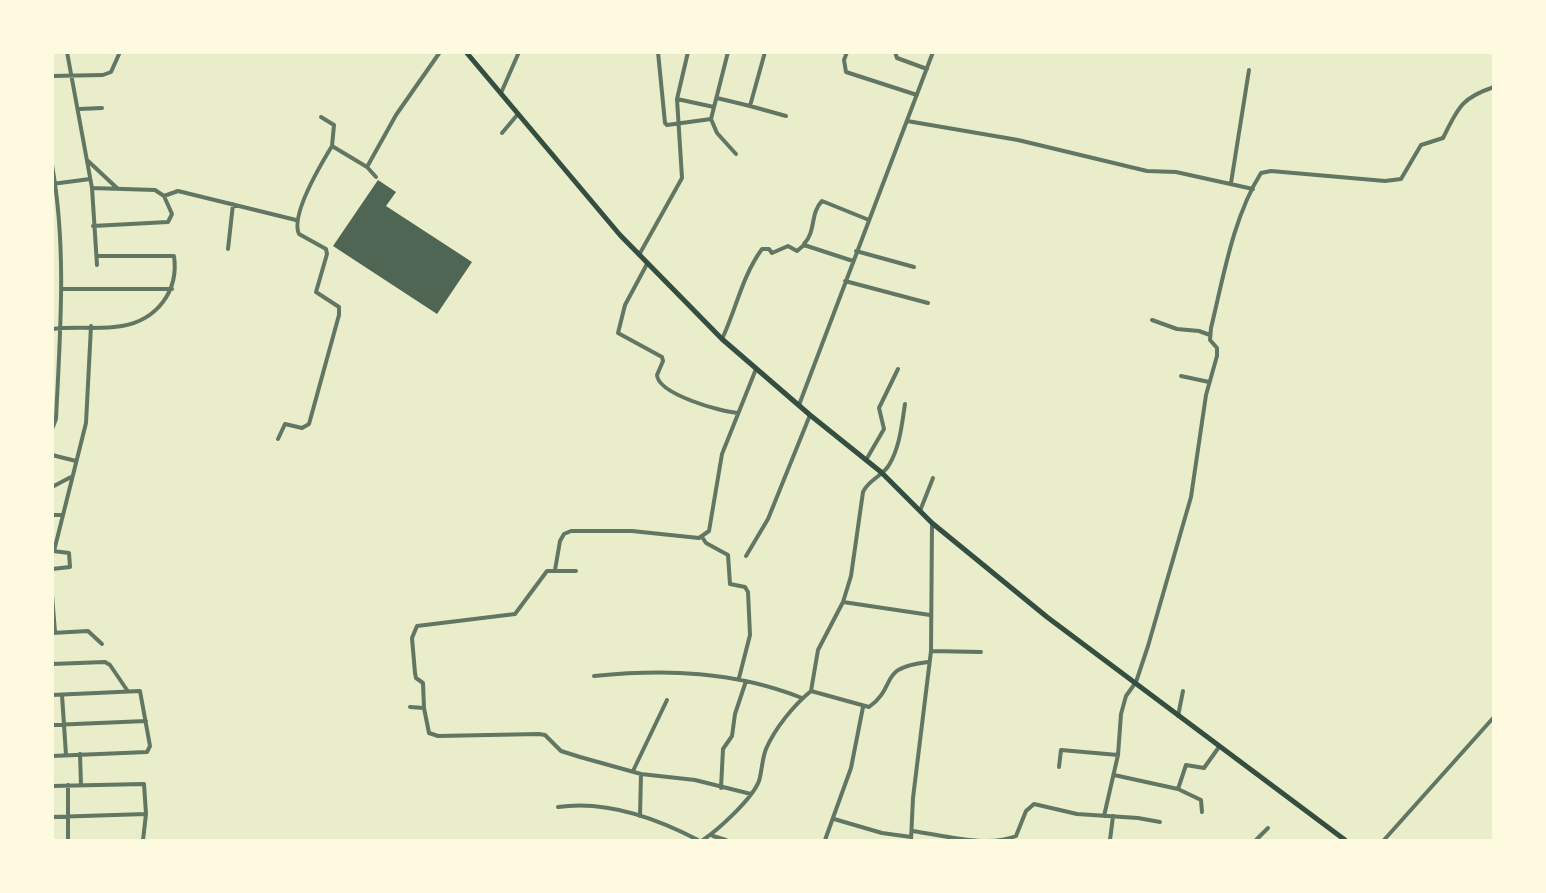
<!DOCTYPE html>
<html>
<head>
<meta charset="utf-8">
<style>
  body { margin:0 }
  #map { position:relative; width:1546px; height:893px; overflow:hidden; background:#e9edc9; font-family:Barlow,sans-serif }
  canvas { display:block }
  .frame { position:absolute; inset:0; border:54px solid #fefae0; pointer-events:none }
</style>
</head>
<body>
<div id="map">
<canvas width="1546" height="893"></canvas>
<div class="frame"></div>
</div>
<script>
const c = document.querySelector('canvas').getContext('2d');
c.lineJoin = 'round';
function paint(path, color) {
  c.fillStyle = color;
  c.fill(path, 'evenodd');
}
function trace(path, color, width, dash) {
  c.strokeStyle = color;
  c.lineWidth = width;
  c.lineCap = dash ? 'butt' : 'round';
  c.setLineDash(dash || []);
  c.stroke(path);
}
const building = new Path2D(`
  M378,180L396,192L386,206L472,262L437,314L333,246Z`);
const minor = new Path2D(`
  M67,52L92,188L97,265
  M658,52L665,123L667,125L711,119L728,52
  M847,52L844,60L846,72L917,95
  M895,52L897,58L927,69
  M52,76L103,75L111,72L120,52
  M501,93L519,52
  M717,98L750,106L765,52
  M677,99L714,107
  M750,106L786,116
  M79,109L102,108
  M321,117L334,125L332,146
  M711,119L717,133L736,154
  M907,121L1018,140L1147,171L1176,172L1253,189
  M502,133L518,114
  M87,160L118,189
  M52,165C67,249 60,334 56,419L52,429
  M367,167L376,177
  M1231,183L1249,70
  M52,184L90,179
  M92,188L155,190L164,196L172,214L168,222L93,226
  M164,196L178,191L296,220
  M52,212V350
  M804,244C816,232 810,213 822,201L869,220
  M228,249L233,204
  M856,251L914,267
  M639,255L682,178L677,99L688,52
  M647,264L625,305L618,333L662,357L663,361L657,375C658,394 721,412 738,413
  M845,281L928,303
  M61,289H172
  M1152,320L1177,329L1199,331L1210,335
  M52,329C75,326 100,330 122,326C157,320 179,291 174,256H97
  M722,339C736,310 742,276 762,249H769L772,253L788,246L797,251L804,245L853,261
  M1181,376L1209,382
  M799,405L933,52
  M278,439L285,424L302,428L309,424L339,315V307L316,292L327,254L326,249L299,234C290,215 321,164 332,146L367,167L396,115L440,52
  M52,455L76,461
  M866,460L884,429L879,408L898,369
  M52,487L71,477
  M920,511L933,478
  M52,515H62
  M702,537L706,543L728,555L730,584L745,587L748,592L750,635L739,678
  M54,551L86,423L91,326
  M746,556L768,519L810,415
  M52,569L70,567L69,553L53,551
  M555,570L560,541L564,534L571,531H632L699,538L709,531L722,454L756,369
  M576,571H547L515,614L417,626L412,638L415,673L416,678L423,683L424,708L429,733L438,736L539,734L545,735L561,751L580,757L641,774L695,780L751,794
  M52,595L55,632
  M843,602L930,615
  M52,633L88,631L102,644
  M931,651L981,652
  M52,664L105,662L110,665L127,690
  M594,676C666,669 734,671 802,698
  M811,691L818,650L843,602L851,576L863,492C869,479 883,476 889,465C900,447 902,423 905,404
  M52,695L140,691L150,746L147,752L52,756
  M62,695L66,755
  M410,707L424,708
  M1178,716L1183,691
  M52,725L146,721
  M80,754L81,785
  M1059,767L1061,750L1118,755
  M633,771L667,700
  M1114,775L1178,789L1186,765L1204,768L1219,747
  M68,785V840
  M52,786L144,784L146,814L143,840
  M721,788L723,749L732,736L735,714L746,681
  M1178,789L1201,800L1202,812
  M558,807C606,800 656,818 698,840
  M640,816L641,774
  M1104,816L1118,755L1121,714L1126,696L1136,682L1148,646L1191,497L1206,395L1217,356V348L1210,340L1211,328C1223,279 1233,217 1261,173L1271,171L1385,181L1401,179L1421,145L1443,138C1458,108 1461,98 1494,87
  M52,817L146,814
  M834,819L882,833L911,837
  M912,831C943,835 987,848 1016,836L1026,811L1034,804L1077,814L1138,818L1160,822
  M713,836L726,840
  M703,840C719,829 752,799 759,781C762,771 762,759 766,749C775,728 794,705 811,691L869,707C899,685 876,668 928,662
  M825,840L851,768L863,707
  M911,840L913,798L931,651L932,523
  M1110,840L1113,816
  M1256,840L1268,828
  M1384,840L1494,717`);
const secondary = new Path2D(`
  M466,52L620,235L722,339L810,415L881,472L932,523L1047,617L1345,840`);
paint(building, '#4f6655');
trace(minor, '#617663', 4);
trace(secondary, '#344e41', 5);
</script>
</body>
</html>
